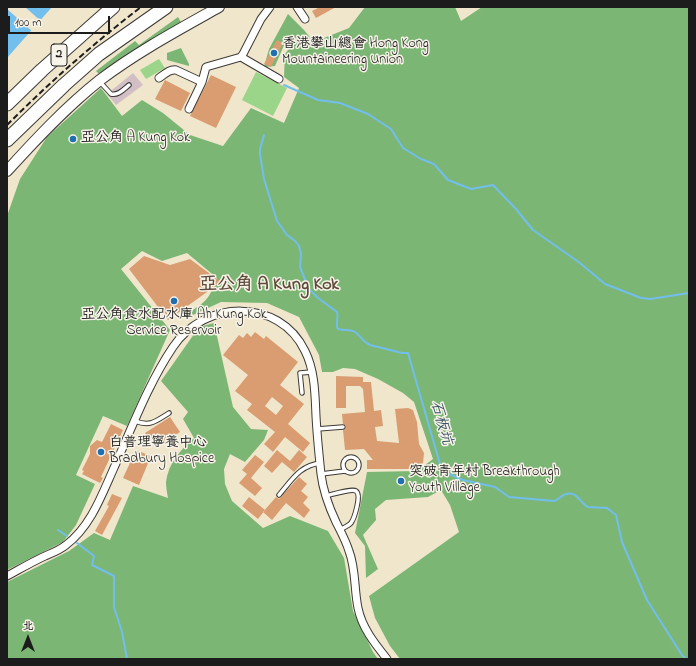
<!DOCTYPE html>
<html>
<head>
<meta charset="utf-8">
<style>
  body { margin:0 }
  #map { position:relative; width:696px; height:666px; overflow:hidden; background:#f0e6cb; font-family:"Indie Flower","LXGW WenKai TC",sans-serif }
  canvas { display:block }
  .frame { position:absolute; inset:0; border:8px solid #1c1c1c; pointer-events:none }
  .north { position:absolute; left:8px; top:618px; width:40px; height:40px; -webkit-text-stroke:3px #f7f3e8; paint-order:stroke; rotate:0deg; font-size:11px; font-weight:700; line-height:16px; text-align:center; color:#1c1c1c }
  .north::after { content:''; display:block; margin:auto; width:14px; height:18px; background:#1c1c1c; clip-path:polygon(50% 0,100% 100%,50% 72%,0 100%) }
  .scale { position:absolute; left:8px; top:16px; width:102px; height:18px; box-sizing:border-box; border:2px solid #1c1c1c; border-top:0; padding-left:5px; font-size:12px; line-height:14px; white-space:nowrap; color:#1c1c1c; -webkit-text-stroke:3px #f7f3e8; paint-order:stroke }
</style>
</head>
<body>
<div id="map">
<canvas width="696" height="666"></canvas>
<div class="frame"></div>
<div class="north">北</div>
<div class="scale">100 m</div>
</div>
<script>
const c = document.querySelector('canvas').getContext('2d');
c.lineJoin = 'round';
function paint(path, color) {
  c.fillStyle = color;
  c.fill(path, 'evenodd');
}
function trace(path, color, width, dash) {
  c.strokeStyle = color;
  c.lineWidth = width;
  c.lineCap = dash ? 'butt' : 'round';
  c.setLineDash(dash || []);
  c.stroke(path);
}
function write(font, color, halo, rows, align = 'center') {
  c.font = font + ' "Indie Flower","LXGW WenKai TC",sans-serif';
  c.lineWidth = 3;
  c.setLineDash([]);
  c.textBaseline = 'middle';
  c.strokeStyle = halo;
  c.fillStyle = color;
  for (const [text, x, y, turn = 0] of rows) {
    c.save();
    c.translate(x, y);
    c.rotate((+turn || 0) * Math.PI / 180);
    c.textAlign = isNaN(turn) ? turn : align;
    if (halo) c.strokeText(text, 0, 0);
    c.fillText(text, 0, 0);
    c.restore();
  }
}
const industrial = new Path2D(`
  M133,73L143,85L116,105L107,94Z`);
const green = new Path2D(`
  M159,59L165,68L146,79L140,70Z
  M256,72L287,88L273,116L242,100Z`);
const forest = new Path2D(`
  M365,7H455L461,21L482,7H689V659H400L390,646L375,618L369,596L459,532L450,505L441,490L428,497L386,500L375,509L376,520L363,535L378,569L366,578L365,546L355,533L367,472L417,471L433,459L414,402L403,393L378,379L355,369L343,368L333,372H322L319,355L299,317L267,303L221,302L193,315L191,311C208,301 210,296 217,278L187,253L162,261L142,251L121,269L170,330L127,426L103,416L76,475L95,484L76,525L63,542L7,570V216L20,179L47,137L101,88L122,116L142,100L163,113L190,135L223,146L251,108L284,123L299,88L284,77L285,54L291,46L285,43L275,66L264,67L269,49L288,14L304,30L314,42L349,28Z
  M178,17L181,22L99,74L96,71L135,41L139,45Z
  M181,48L189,64V66L167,60V53Z
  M214,323L233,407L251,429L268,430L264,440L245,462L230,454L224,469L225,484L232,501L263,528L290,516L328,531L344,558L353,611L373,652L378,659H7V582L69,551L94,533L110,540L133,486L168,498C167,493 166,487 166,482C168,464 181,449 194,438L183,419L188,412L161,381L199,327Z`);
const water = new Path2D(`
  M7,7H52L7,58Z`);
const pier = new Path2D(`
  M7,7H25L42,22L33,32L7,9Z`);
const stream = new Path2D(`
  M284,85L318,100L340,103L368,114L391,129L403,148L421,159L434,164L448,180L471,189L493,185L516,209L533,230L580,263L605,284L641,298L650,299L689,293
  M264,135L260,149V154L264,179L277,221L287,235L295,241L299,246L301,254L300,267L309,289L318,298L337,312C339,318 335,324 338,329C344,331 350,329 355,332C361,336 363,342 370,345L402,353H408L442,471L463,480L495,487L509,497L554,501C559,500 561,495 566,494C577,491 580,503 588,507L607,508L616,515L622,542L647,600L682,655L686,659
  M58,530L67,536
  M77,543L94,556L92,565L114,576V607L122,632L127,659`);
const building = new Path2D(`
  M320,7H336L316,18L312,11Z
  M277,40L283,43L271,67L264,64Z
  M211,75L236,87L216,128L190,116Z
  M165,80L190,93L181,111L155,99Z
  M144,256L170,265L190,259L221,282L168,320L129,269Z
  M255,332L264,339L266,336L298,362L280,385L304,404L288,424L310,443L303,452L285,437L273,452L264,444L275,432L247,410L252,404L235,391L248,375L223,355L239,335L243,338L247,333L251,337ZM272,397L283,406L276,415L265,406Z
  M336,376L363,377V382H371L374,411L381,410L383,426L375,427L377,441L399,443L395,409L408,408L413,410L417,422L419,444L424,453L423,463L414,469H367V460H373L364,449L345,450L343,430L346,429V426L343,424L342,414L365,412L363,389L360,386H346V408H336Z
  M170,417L180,432L161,444L149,438L145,433Z
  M111,424L123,430L101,477L103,478L100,483L82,474L84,471L82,470L90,454V446L97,440L102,442Z
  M136,450L151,456L139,485L123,478Z
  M277,450L290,461L299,450L307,457L294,472L282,462L272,473L264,466Z
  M255,455L264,462L251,478L262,488L255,496L239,483L247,474L242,470Z
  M299,477L307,484L301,491L308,497L303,503L310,510L304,518L286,503L272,520L263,512L276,497L279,499Z
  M112,494L122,498L102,535L95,531L109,506L107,505Z
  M249,497L265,510L258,519L242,506Z`);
const lane = new Path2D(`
  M100,82L111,94C118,96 124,89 129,85
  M302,393L300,373L312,372
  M135,421C151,427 156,421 169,413
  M317,429L343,427
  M343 465a8 8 0 1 1 16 0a8 8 0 1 1-16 0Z
  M321,474L345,471
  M279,495C292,480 300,465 321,463
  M325,496C331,495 352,488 356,491C362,495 354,519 351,523C348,526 343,528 340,530`);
const street = new Path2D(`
  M297,7L305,19
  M241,57L279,79
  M159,78C165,74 169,69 176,70L202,82
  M189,109L202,82L206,67L241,57L243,54L261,19L270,7
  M7,576C20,569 32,562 45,556C52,553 60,550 66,545C90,527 101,497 113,470C131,430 148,384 173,347C204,300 279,297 305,351C315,371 315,394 316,416C317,435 319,455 321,474C323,491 329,507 336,522C341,532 346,541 349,551C356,569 354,589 358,608C362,628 375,644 387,659`);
const secondary = new Path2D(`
  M7,171C36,139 66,107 100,80C137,52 178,30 219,7`);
const highway = new Path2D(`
  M7,104L42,70L113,7
  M7,140L64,85L99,54L166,7`);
const rail = new Path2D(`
  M7,125C49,83 94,43 141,7`);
const markers = [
  [274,53,4,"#1f6fb2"],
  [73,139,4,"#1f6fb2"],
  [174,301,4,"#1f6fb2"],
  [101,452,4,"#1f6fb2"],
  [401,481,4,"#1f6fb2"]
];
const shields = [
  [59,55,16]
];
const shieldNames = [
  ["2",59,55]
];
const poiNames = [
  ["香港攀山總會 Hong Kong",282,45],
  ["Mountaineering Union",282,61],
  ["亞公角 A Kung Kok",81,139],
  ["亞公角食水配水庫 Ah Kung Kok",174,316,"center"],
  ["Service Reservoir",174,332,"center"],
  ["白普理寧養中心",109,444],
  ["Bradbury Hospice",109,460],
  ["突破青年村 Breakthrough",409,473],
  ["Youth Village",409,489]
];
const waterNames = [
  ["石板坑",440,423,74]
];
const districtNames = [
  ["亞公角 A Kung Kok",269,286]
];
paint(industrial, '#d2bec5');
paint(green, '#9bd589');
paint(forest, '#7cb675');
paint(water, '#72beec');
paint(pier, '#f0e6cb');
trace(stream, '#72beec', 2);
paint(building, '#d99d71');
trace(lane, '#3c3a36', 5.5);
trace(street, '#3c3a36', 9);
trace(secondary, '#3c3a36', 12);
trace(highway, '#3c3a36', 15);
trace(lane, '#fff', 3.5);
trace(street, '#fff', 7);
trace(secondary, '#fff', 10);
trace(highway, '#fff', 13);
trace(rail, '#1c1c1c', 2, [6, 3]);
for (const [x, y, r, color] of markers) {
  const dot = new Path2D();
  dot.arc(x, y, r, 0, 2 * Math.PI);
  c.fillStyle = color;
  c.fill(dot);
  trace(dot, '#f7f3e8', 1.5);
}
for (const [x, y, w] of shields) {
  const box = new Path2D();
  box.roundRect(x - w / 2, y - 11, w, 22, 3);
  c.fillStyle = '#f7f3e8';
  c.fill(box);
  trace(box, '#1c1c1c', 1);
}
write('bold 13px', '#1c1c1c', null, shieldNames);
write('14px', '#1c1c1c', '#f7f3e8', poiNames, 'left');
write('italic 15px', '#3a5565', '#f7f3e8', waterNames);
write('bold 18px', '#5e493a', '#f7f3e8', districtNames);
</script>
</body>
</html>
